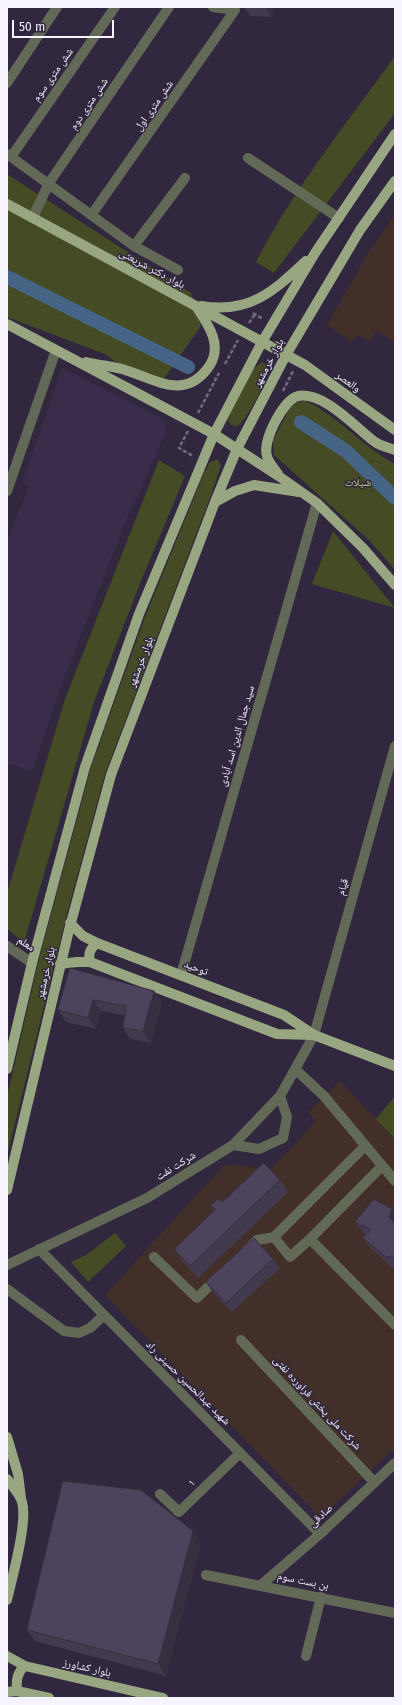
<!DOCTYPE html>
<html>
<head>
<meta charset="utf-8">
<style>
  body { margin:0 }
  #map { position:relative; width:402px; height:1705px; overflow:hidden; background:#31273e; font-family:"Fira Sans",sans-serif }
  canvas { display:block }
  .frame { position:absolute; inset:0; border:8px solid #f7f3ff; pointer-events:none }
  .scale { position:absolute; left:12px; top:20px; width:102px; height:18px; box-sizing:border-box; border:2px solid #f7f3ff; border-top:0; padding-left:5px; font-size:12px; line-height:14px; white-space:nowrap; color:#f7f3ff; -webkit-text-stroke:3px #31273e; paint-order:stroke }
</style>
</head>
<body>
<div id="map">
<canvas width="402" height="1705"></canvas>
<div class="frame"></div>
<div class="scale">50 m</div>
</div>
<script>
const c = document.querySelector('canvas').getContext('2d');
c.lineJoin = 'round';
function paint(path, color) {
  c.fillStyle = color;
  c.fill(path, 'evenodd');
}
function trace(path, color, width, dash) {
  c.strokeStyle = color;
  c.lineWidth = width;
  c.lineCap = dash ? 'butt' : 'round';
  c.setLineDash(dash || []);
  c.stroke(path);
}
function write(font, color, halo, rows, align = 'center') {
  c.font = font + ' "Fira Sans","Noto Naskh Arabic",sans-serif';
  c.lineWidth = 3;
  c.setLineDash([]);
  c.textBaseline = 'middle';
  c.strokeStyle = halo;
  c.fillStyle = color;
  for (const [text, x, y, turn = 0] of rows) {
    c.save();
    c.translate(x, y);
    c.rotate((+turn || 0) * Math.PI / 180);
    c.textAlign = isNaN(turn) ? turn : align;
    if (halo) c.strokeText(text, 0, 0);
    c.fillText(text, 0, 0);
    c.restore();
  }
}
const commercial = new Path2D(`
  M395,214V342L376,331L370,341L358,335L352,342L327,325L366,256Z
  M340,1081L395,1139V1448L321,1518L105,1295L225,1164L271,1169L316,1121L308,1112Z`);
const built = new Path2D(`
  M62,368L163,419L167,430L126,521L81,635L59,692L32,772L7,763V541L29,486L22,484Z`);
const green = new Path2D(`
  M395,56V113L274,273L256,262C294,188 347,123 395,56Z
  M7,174L191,293L201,326L163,380L115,362L107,355L7,317Z
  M263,362L266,366C268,383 250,414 238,426L231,425L228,421C232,407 248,367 263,362Z
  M306,401C339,417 363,447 395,464V570L369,540L274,455L273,441L287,413L295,402Z
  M218,459L221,466L211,495L105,774L64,925L7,1156V1097L38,963L91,767L145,617L204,473L210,462Z
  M159,460L185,476L141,581L94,702L24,943L7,929V893L65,699Z
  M333,531L395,608L312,584Z
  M395,1096V1139L376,1119Z
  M115,1233L126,1246L88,1282L71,1262L86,1255Z`);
const canal = new Path2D(`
  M7,277L188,367
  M301,422L346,451L395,498`);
const path = new Path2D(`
  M253,313L263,319
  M249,323L255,314
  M225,364L238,340
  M283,391L293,371
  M198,413L219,373
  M188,431L179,448L193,456`);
const minor = new Path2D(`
  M7,83L57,7
  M7,154L134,246L178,270
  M11,157L115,7
  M248,158L339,218
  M92,214L235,10L213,7
  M33,217L49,183L169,7
  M134,246L185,178
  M7,491L56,350
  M7,946L32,963
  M181,975L317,503
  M295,1069L324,1096L395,1181
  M233,1145L259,1149L283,1138L287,1117L280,1096
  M365,1146L274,1237L290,1257L310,1239L382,1166
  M310,1239L395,1325
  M39,1249L320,1534
  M247,1250L257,1240L274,1237
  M154,1257L197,1298L219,1276
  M7,1265L147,1198L233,1145L280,1096L314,1035L395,746
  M7,1289L64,1331L79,1333L90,1328L104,1315
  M241,1340L374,1482
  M160,1494L179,1512L240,1453
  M206,1575L395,1613
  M261,1585L320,1534L395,1463
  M306,1656L321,1597`);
const major = new Path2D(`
  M7,204L305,365L395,430
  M201,306C249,314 273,292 306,261
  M7,324L214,434L280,477L317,503L363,548L395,585
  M86,362C98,365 110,366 122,369C154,378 185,403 210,365C223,344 207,323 196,306
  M278,474C275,469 268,462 267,456C262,441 283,400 298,396C324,391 356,428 375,442C381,446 389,448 395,450
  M215,502L235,491L254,485L299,492
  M70,923L83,936L97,943L284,1015L314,1035L395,1066
  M90,962C88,953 90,949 97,943
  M60,964L77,962H90L277,1034L314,1035
  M7,1069L32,963L85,767L139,614L214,434L262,342L315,253L395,134
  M7,1190L69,930L111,775L215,502L237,449L286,355L360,230L395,181
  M7,1437L18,1474L21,1498
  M7,1479C12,1486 20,1494 22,1502C28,1522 12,1578 7,1600
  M7,1656L25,1666L163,1698
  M17,1691C16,1680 17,1674 24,1666
  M7,1692L17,1691L49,1698`);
const wall = new Path2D(`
  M244,7H274L272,17L250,16Z
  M70,968L154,991L162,1002L151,1043L130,1039L123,1028L124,1015L101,1011L96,1029L66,1022L58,1010Z
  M280,1180L288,1192L198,1278L182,1261L174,1249L214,1211L210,1206Z
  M392,1209L395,1214V1269H394L371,1249L363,1238L367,1235L363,1233L355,1222Z
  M273,1259L280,1268L232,1312L212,1291L206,1282Z
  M193,1531L201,1543L166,1676L35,1641L27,1630Z`);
const shadedWall = new Path2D(`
  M265,7H274L272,17Z
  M154,991L162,1002L151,1043L143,1031Z
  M93,1000L101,1011L96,1029L88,1018Z
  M392,1209L395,1214V1225L389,1217Z
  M193,1531L201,1543L166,1676L158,1664Z`);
const building = new Path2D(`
  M70,968L154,991L143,1031L123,1028L126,1006L93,1000L88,1018L58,1010Z
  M264,1163L280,1180L190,1266L174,1249L216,1209L210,1206L218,1199L222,1202Z
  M374,1199L392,1209L389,1217L395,1224V1257H386L363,1238L371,1230L355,1222Z
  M254,1238L273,1259L226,1303L206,1282Z
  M63,1481L141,1490L193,1531L158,1664L27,1630Z`);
const streetNames = [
  ["شش متری سوم",53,75,-55],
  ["شش متری دوم",89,104,-56],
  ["شش متری اول",154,106,-55],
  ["بلوار دکتر شریعتی",152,269,28],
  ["بلوار خرمشهر",269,363,-62],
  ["والعصر",348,382,36],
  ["بلوار خرمشهر",141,662,-69],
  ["سید جمال الدین اسد آبادی",237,736,-74],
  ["قیام",343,887,-74],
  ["معلم",26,944,34],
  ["توحید",196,968,21],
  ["بلوار خرمشهر",46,973,-77],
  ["شرکت نفت",176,1166,-32],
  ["شهید عبدالحسین حسینی راد",188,1383,45],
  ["شرکت ملی پخش فراورده نفتی",317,1403,47],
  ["۱",192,1483,-44],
  ["صادقی",321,1516,-43],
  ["بن بست سوم",303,1581,11],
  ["بلوار کشاورز",87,1668,13]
];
const parkNames = [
  ["شیلات",358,483]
];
paint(commercial, '#422f2a');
paint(built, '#3a2d4b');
paint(green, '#454b24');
trace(canal, '#466485', 14);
trace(path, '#736b7f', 2.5, [4, 2]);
trace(minor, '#626957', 10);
trace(major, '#98a681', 10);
paint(wall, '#423a4f');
paint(shadedWall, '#362f40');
paint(building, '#4d435c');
trace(building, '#362f40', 1);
write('11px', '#f7f3ff', '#31273e', streetNames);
write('11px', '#c2ce87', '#31273e', parkNames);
</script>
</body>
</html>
